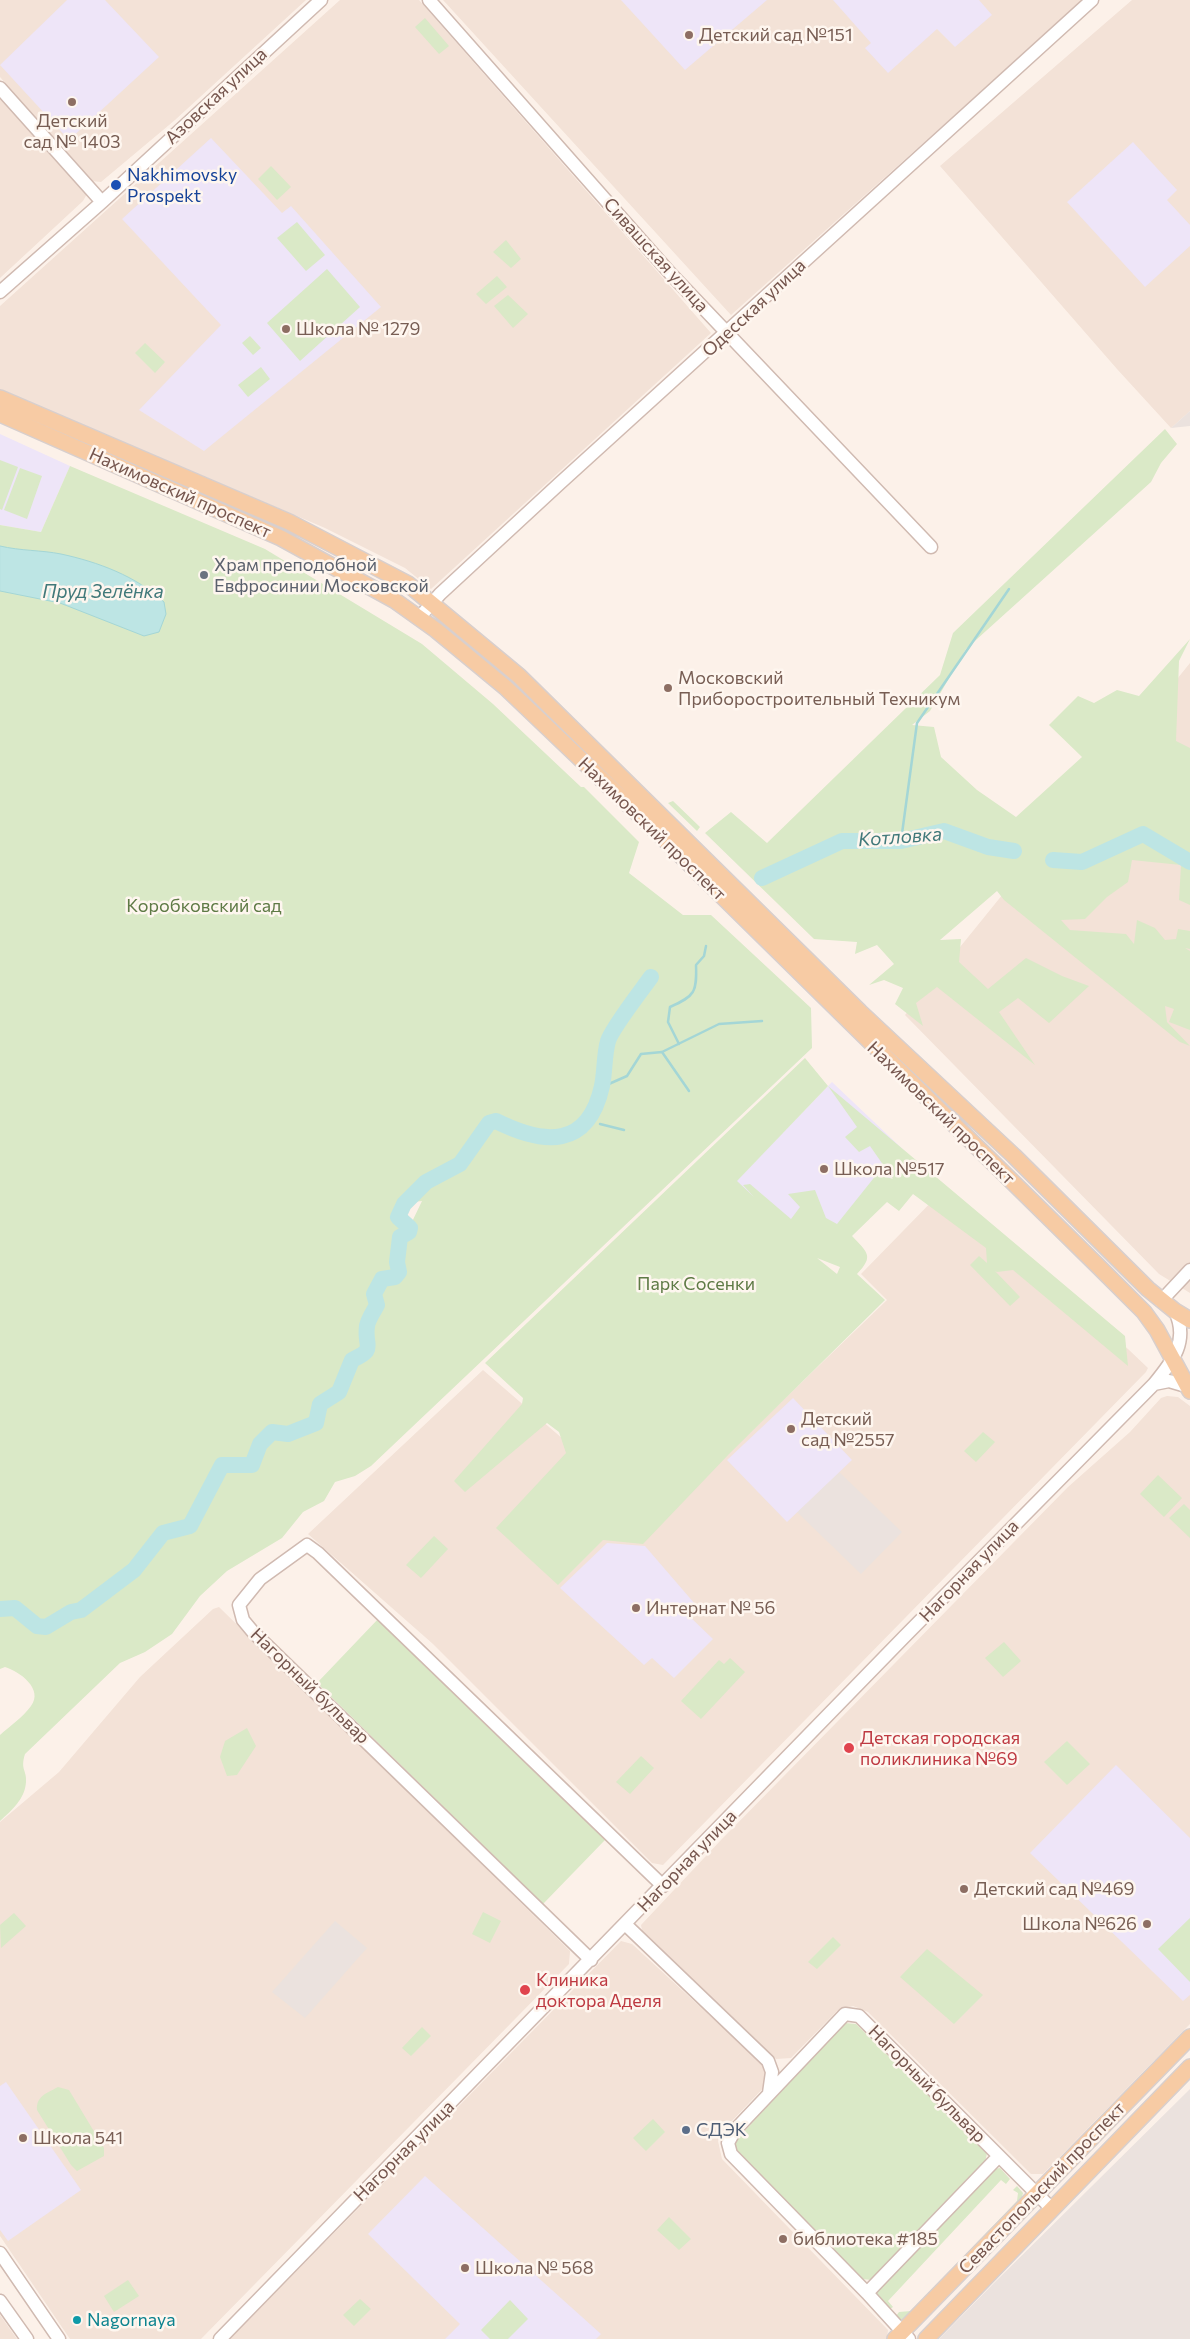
<!DOCTYPE html>
<html>
<head>
<meta charset="utf-8">
<style>
  body { margin:0 }
  canvas { display:block; background:#fcf1e9 }
</style>
</head>
<body>
<canvas width="1190" height="2339"></canvas>
<script>
const c = document.querySelector('canvas').getContext('2d');
c.lineJoin = 'round';
function paint(path, color) {
  c.fillStyle = color;
  c.fill(path, 'evenodd');
}
function trace(path, color, width, dash) {
  c.strokeStyle = color;
  c.lineWidth = width;
  c.lineCap = dash ? 'butt' : 'round';
  c.setLineDash(dash || []);
  c.stroke(path);
}
function write(font, color, halo, rows, align = 'center') {
  c.font = font + ' Commissioner,sans-serif';
  c.lineWidth = 5;
  c.setLineDash([]);
  c.textBaseline = 'middle';
  c.strokeStyle = halo;
  c.fillStyle = color;
  for (const [text, x, y, turn = 0] of rows) {
    c.save();
    c.translate(x, y);
    c.rotate((+turn || 0) * Math.PI / 180);
    c.textAlign = isNaN(turn) ? turn : align;
    if (halo) c.strokeText(text, 0, 0);
    c.fillText(text, 0, 0);
    c.restore();
  }
}
const residential = new Path2D(`
  M0,0H306L175,120L101,182L91,181L0,77Z
  M340,0H419L711,333L431,589L405,568L325,528L0,389V306Z
  M443,0H1083L731,315Z
  M1132,0H1190V411L1171,428L1117,369L940,166Z
  M0,95L87,194L83,201L0,278Z
  M1190,663V1293L1159,1274L905,1015Z
  M943,1190L967,1214L1128,1349L1148,1368L1146,1372L663,1865L652,1863L433,1644L308,1534L483,1370L658,1521L887,1300L861,1274Z
  M1167,1396L1178,1397L1190,1406V2024L1043,2174H1031L868,2012L853,2006L837,2011L791,2058L776,2059L642,1930L641,1925L721,1840L1068,1487L1130,1432L1161,1398Z
  M219,1607L570,1951L569,1964L201,2339H70L0,2236V1822L59,1772L140,1677L213,1609Z
  M621,1941L632,1944L771,2072L770,2081L730,2123L718,2141L722,2159L888,2330L887,2339H230Z
  M0,2315L17,2339H0Z`);
const industrial = new Path2D(`
  M1190,411V426L1171,428Z
  M839,1472L902,1532L861,1574L797,1512Z
  M335,1921L367,1948L305,2018L272,1992Z
  M1190,2089V2339H939L994,2283Z`);
const education = new Path2D(`
  M67,0H105L159,57L69,140L0,65Z
  M621,0H767L685,70Z
  M833,0H979L992,15L955,47L937,29L888,73L865,48L871,43Z
  M211,138L282,213L291,206L381,307L204,451L139,410L221,325L122,219Z
  M1133,142L1177,190L1167,200L1190,225V246L1145,287L1067,202Z
  M0,434L70,466L41,532L0,525Z
  M832,1082L911,1157L815,1256L736,1181Z
  M793,1398L852,1460L787,1522L727,1460Z
  M607,1543L645,1546L695,1604L686,1613L713,1639L674,1678L652,1658L644,1665L560,1588Z
  M1116,1765L1190,1838V1995L1183,2001L1030,1853Z
  M6,2082L81,2190L8,2241L0,2230V2086Z
  M425,2176L601,2334L596,2339H445L460,2324L368,2234Z`);
const green = new Path2D(`
  M425,18L449,46L439,54L415,27Z
  M271,166L291,187L277,200L258,179Z
  M297,222L325,255L306,271L277,238Z
  M506,240L521,259L511,268L493,252Z
  M327,269L360,307L300,361L267,323Z
  M497,276L507,287L486,304L476,294Z
  M508,295L528,314L513,328L494,306Z
  M250,336L261,348L253,355L242,343Z
  M145,343L165,362L155,373L135,353Z
  M261,367L270,379L248,397L238,385Z
  M1165,429L1177,444L1161,463L1151,482L966,649L930,711L912,725L934,727L941,757L977,790L1016,817L1082,757L1049,725L1078,696L1094,703L1117,690L1139,696L1190,639L1179,661L1176,741L1190,748V905L1179,900L1181,865L1132,860L1128,882L1107,897L1085,919L1061,920L1070,930L1126,934L1134,944L1137,920L1155,928L1165,940L1176,939L1178,929L1190,931V949L1185,948L1190,951V1030L1169,1022L1174,1009L1165,1006L1167,1022L1190,1046L1180,1042L1004,900L997,891L940,940L961,939L959,962L988,989L1026,958L1062,976L1089,986L1049,1023L1018,998L999,1012L1035,1065L937,987L916,1003L923,1026L895,1004L903,988L884,980L869,985L894,964L877,945L855,954L857,942L814,939L705,833L731,812L767,843L940,675L953,633Z
  M0,460L18,467L2,510L0,509Z
  M70,466L265,549L422,644L493,704L581,787H584L639,842L629,873L683,915H711L811,1008L812,1048L371,1466L355,1476L335,1482L324,1501L303,1512L282,1538L227,1571L200,1596L172,1634L145,1652L120,1663L25,1754C20,1770 27,1770 26,1782C25,1799 12,1810 0,1821V1735C10,1726 23,1717 31,1706C44,1689 19,1671 5,1667L0,1669V525L41,532ZM422,1201L409,1228H408L396,1218L403,1203Z
  M20,468L42,476L27,519L4,510Z
  M673,801L700,827L697,831L668,803Z
  M805,1058L828,1086L1125,1336L1128,1366L1013,1270L997,1272L995,1271L1020,1297L1010,1306L970,1265L979,1256L987,1263L986,1248L913,1194L899,1211L887,1202L852,1236C868,1253 874,1256 857,1274L885,1300L729,1454L643,1544L603,1540L558,1585L496,1528L566,1453L559,1432L547,1423L465,1492L454,1481L522,1404L523,1398L485,1363ZM828,1086L857,1127L845,1137L859,1152L870,1146L893,1179L877,1174L837,1224L826,1218L815,1190L788,1194L800,1207L791,1219L750,1184L743,1185L754,1197L737,1181ZM817,1258L840,1267L837,1274Z
  M983,1432L995,1442L976,1462L964,1451Z
  M1158,1475L1182,1498L1164,1517L1140,1494Z
  M1184,1504L1190,1510V1538L1169,1518Z
  M434,1536L448,1549L421,1578L406,1565Z
  M379,1618L605,1840L543,1904L317,1683Z
  M1004,1642L1021,1661L1003,1677L985,1658Z
  M730,1658L745,1672L701,1719L681,1701L719,1660L724,1664Z
  M247,1728L256,1746L237,1775L227,1776L220,1757L225,1741Z
  M1067,1741L1090,1764L1067,1785L1044,1762Z
  M641,1756L654,1768L630,1794L616,1782Z
  M483,1912L501,1921L490,1943L472,1934Z
  M14,1913L26,1926L1,1948L0,1925Z
  M1190,1918V1982L1158,1949Z
  M833,1937L841,1945L817,1969L808,1962Z
  M927,1949L983,1995L954,2024L900,1977Z
  M845,2023L856,2024L987,2153L985,2163L872,2280L862,2279L735,2151V2141Z
  M422,2027L431,2036L411,2056L402,2048Z
  M58,2087L69,2090L104,2148V2156L77,2171L71,2165L37,2110C36,2096 47,2093 58,2087Z
  M653,2119L665,2132L646,2151L633,2138Z
  M1000,2168L1010,2179L1006,2184L1001,2180L888,2301L893,2307L890,2309L876,2295V2290L994,2169Z
  M1017,2186L1023,2193L1022,2197L906,2321L900,2320L896,2316L899,2312L911,2311L1017,2201L1018,2193L1013,2190Z
  M669,2217L691,2239L679,2250L657,2230Z
  M128,2280L139,2296L114,2312L104,2296Z
  M360,2299L371,2309L354,2326L343,2315Z
  M510,2300L528,2319L508,2339H490L481,2330Z`);
const water = new Path2D(`
  M0,546C21,551 41,550 61,554C98,562 136,576 164,602L166,614L159,632L144,636L60,603L0,591Z`);
const stream = new Path2D(`
  M901,841L917,723L1009,589
  M679,1044L668,1022L670,1007C695,996 697,992 696,965L704,956L706,946
  M662,1052L689,1091
  M602,1087L627,1076L641,1054L662,1052L719,1024L762,1021
  M589,1121L593,1122
  M600,1124L624,1130`);
const river = new Path2D(`
  M1053,860L1082,862L1143,834L1190,862
  M762,878L842,841H901L944,831L988,847L1014,851
  M0,1609L15,1608L37,1626L46,1627L71,1612L81,1610L134,1570L163,1533L190,1526L222,1465H252L260,1444L272,1432L288,1434L316,1423L320,1404L339,1392L352,1360C377,1349 364,1347 367,1326C368,1319 374,1311 377,1305L374,1294L382,1279L395,1277L399,1272L397,1262L400,1237L409,1232L410,1228L398,1217L404,1204L426,1182L460,1164L489,1123L496,1121C544,1145 588,1149 602,1086C605,1072 604,1055 608,1041C612,1028 641,991 651,977`);
const minor = new Path2D(`
  M429,0L670,273L931,547
  M0,88L102,202
  M0,292L102,202L321,0
  M419,618L440,594L559,484L1092,0
  M1161,1301L1190,1270
  M1154,1384L1169,1381L1186,1386
  M625,1924L768,2061L772,2072L769,2093
  M591,1960L253,1632L243,1620L239,1605L260,1579L307,1545L318,1553L663,1886
  M0,2253L59,2339
  M867,2293L999,2156
  M0,2301L27,2339
  M220,2339L905,1636L1154,1384C1173,1361 1189,1341 1175,1311
  M909,2339L867,2293L731,2154L728,2143L735,2130L845,2014L859,2016L1052,2209`);
const major = new Path2D(`
  M0,398L289,522L408,584L519,676L860,1012L1014,1156L1148,1289L1175,1311L1190,1320
  M0,414L281,538L394,600L436,630L505,687L656,831L1098,1266L1144,1312L1157,1330L1190,1391
  M895,2339L1190,2037
  M926,2339L1190,2067`);
const markers = [
  [689,35,5,"#8d6e63"],
  [72,102,5,"#8d6e63"],
  [116,185,6,"#1a4fb4"],
  [286,329,5,"#8d6e63"],
  [204,575,5,"#6b7280"],
  [668,688,5,"#8d6e63"],
  [824,1169,5,"#8d6e63"],
  [791,1429,5,"#8d6e63"],
  [636,1608,5,"#8d6e63"],
  [849,1748,6,"#e0444e"],
  [964,1889,5,"#8d6e63"],
  [1147,1924,5,"#8d6e63"],
  [525,1990,6,"#e0444e"],
  [686,2130,5,"#5c6f8a"],
  [23,2138,5,"#8d6e63"],
  [783,2239,5,"#8d6e63"],
  [465,2268,5,"#8d6e63"],
  [77,2320,5,"#0f9aa8"]
];
const educationNames = [
  ["Детский сад №151",699,35],
  ["Детский",72,121,"center"],
  ["сад № 1403",72,142,"center"],
  ["Школа № 1279",296,329],
  ["Московский",678,678],
  ["Приборостроительный Техникум",678,699],
  ["Школа №517",834,1169],
  ["Детский",801,1419],
  ["сад №2557",801,1440],
  ["Интернат № 56",646,1608],
  ["Детский сад №469",974,1889],
  ["Школа №626",1137,1924,"right"],
  ["Школа 541",33,2138],
  ["библиотека #185",793,2239],
  ["Школа № 568",475,2268]
];
const streetNames = [
  ["Азовская улица",216,96,-43],
  ["Сивашская улица",656,255,48],
  ["Одесская улица",754,308,-43],
  ["Нахимовский проспект",180,493,24],
  ["Нахимовский проспект",652,829,44],
  ["Нахимовский проспект",941,1113,44],
  ["Нагорная улица",969,1571,-46],
  ["Нагорный бульвар",310,1686,44],
  ["Нагорная улица",687,1861,-46],
  ["Нагорный бульвар",927,2084,45],
  ["Нагорная улица",404,2151,-45],
  ["Севастопольский проспект",1042,2188,-46]
];
const transitNames = [
  ["Nakhimovsky",127,175],
  ["Prospekt",127,196]
];
const worshipNames = [
  ["Храм преподобной",214,565],
  ["Евфросинии Московской",214,586]
];
const parkNames = [
  ["Коробковский сад",204,906],
  ["Парк Сосенки",696,1284]
];
const healthNames = [
  ["Детская городская",860,1738],
  ["поликлиника №69",860,1759],
  ["Клиника",536,1980],
  ["доктора Аделя",536,2001]
];
const serviceNames = [
  ["СДЭК",696,2130]
];
const cultureNames = [
  ["Nagornaya",87,2320]
];
const waterNames = [
  ["Пруд Зелёнка",103,592],
  ["Котловка",900,837,-4]
];
paint(residential, '#f3e2d7');
paint(industrial, '#ebe2de');
paint(education, '#eee5f8');
paint(green, '#dae9c7');
paint(water, '#bde5e4');
trace(water, '#a4d6d6', 1);
trace(stream, '#a4d6d6', 2.5);
trace(river, '#bde5e4', 16);
trace(minor, '#d0bab1', 15);
trace(major, '#d8cfcd', 18);
trace(minor, '#fff', 12);
trace(major, '#f7cba4', 15);
for (const [x, y, r, color] of markers) {
  const dot = new Path2D();
  dot.arc(x, y, r, 0, 2 * Math.PI);
  c.fillStyle = color;
  c.fill(dot);
  trace(dot, '#fef6ef', 2);
}
write('18px', '#785e54', '#fef6ef', educationNames, 'left');
write('18px', '#75554d', '#fef6ef', streetNames);
write('18px', '#164399', '#fef6ef', transitNames, 'left');
write('18px', '#5b616d', '#fef6ef', worshipNames, 'left');
write('18px', '#5e7a45', '#fef6ef', parkNames);
write('18px', '#be3a42', '#fef6ef', healthNames, 'left');
write('18px', '#4e5e75', '#fef6ef', serviceNames, 'left');
write('18px', '#0d838f', '#fef6ef', cultureNames, 'left');
write('italic 19px', '#41797a', '#fef6ef', waterNames);
</script>
</body>
</html>
